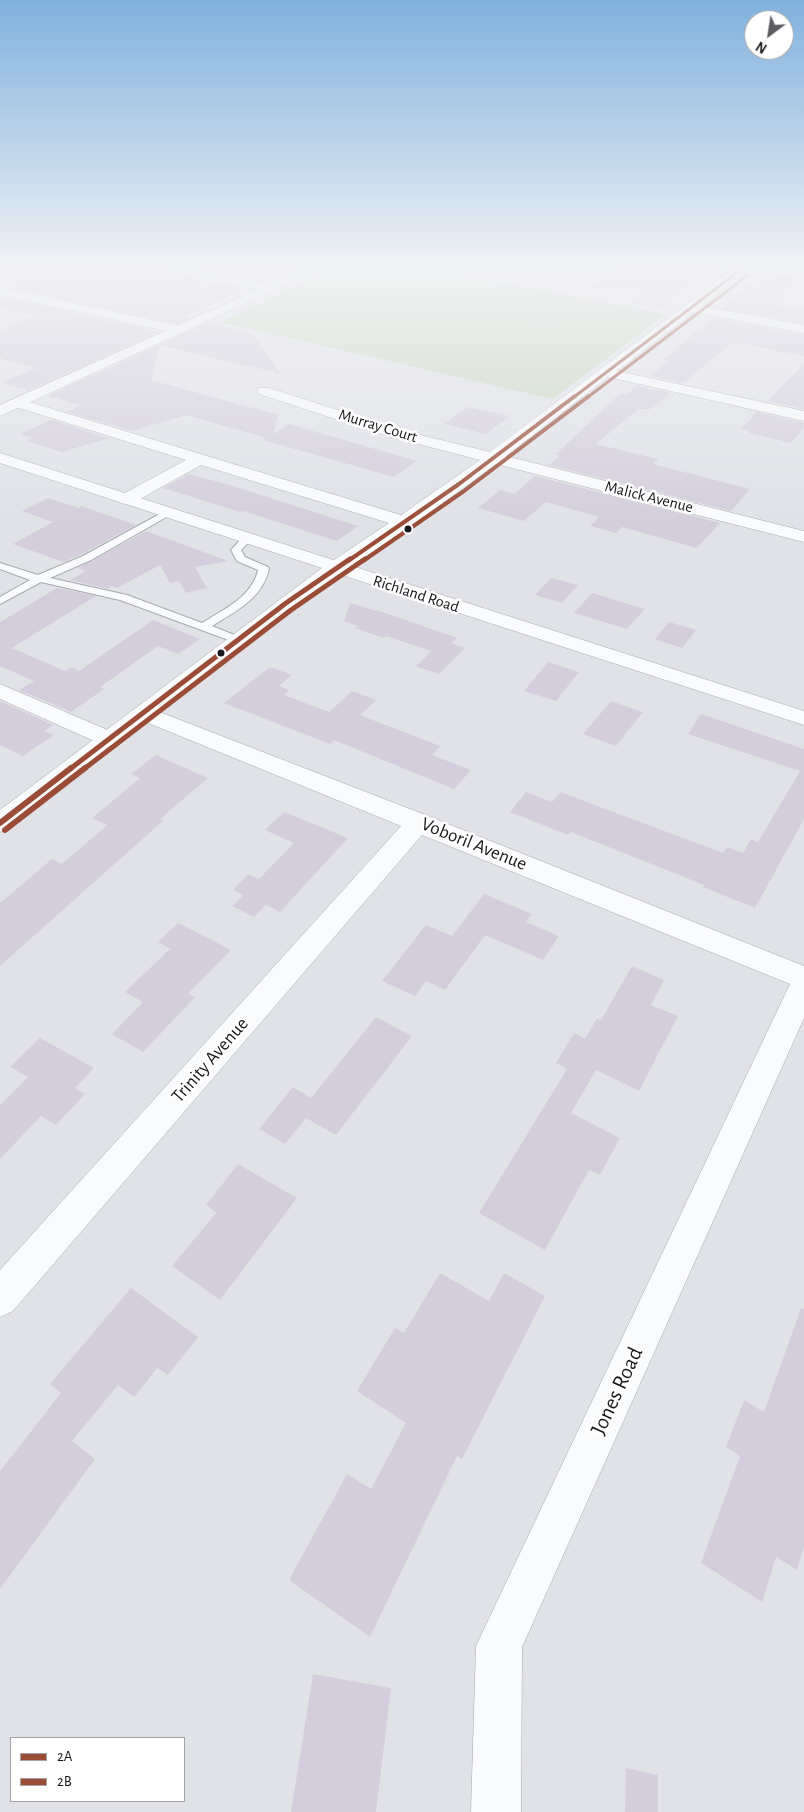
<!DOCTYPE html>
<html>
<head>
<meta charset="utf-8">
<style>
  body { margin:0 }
  #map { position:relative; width:804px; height:1812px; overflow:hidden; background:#e0e2e8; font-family:"Alegreya Sans",sans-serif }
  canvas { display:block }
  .legend { position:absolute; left:10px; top:1737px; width:175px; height:65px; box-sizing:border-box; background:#fff; border:1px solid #a1a2a4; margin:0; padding:6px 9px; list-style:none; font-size:15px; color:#15171b }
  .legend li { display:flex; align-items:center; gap:10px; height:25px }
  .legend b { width:25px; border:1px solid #a1a2a4 }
  .north { position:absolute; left:744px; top:10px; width:50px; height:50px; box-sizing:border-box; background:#fff; border:1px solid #a1a2a4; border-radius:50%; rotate:211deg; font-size:14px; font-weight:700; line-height:20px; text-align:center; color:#15171b }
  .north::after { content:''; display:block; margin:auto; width:18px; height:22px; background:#5c5e63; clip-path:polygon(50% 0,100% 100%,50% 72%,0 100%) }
</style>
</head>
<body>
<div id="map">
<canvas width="804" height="1812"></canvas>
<ul class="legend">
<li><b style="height:6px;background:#9a4c36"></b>2A</li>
<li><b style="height:6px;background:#9a4c36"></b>2B</li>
</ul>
<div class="north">N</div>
</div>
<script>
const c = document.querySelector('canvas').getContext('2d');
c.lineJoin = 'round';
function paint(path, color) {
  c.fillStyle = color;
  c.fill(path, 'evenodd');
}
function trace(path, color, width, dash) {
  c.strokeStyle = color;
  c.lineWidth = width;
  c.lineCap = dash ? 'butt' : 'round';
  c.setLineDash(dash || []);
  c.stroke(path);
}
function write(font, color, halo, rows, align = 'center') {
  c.font = font + ' "Alegreya Sans",sans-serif';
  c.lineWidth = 5;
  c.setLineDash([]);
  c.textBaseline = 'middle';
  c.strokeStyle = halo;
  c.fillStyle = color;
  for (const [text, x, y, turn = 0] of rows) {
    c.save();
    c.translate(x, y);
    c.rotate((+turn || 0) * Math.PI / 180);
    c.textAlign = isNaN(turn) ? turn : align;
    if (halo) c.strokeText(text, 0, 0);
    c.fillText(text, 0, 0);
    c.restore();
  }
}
const green = new Path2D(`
  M336,268H423L666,314L553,399L220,322Z`);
const building = new Path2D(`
  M0,268H161L169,273L245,290L185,316L190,318L177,324L0,285Z
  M196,268H291L262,282Z
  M621,268H718L660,308L631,303L647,292L588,288Z
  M765,272L802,278L773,305L804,311V323L723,308Z
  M0,297L160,332L28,390L1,383L36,368L0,358V330L35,316L0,307Z
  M712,318L804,335V356L734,342L683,383L650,376L668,361L663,360Z
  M209,322L253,333L281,374L160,345L151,380L278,415L273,434L289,424L417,461L394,477L263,440L266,438L186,415L132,431L67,412L81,405L48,396Z
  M804,364V409L768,401Z
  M638,386L671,393L651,409H638L596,444L658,459L653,464L750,489L731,511L549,465L559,456L556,454L621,393L627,394Z
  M468,407L510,416L486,434L444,424Z
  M757,412L804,423V428L791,443L749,433L750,431L741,429Z
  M51,420L109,438L62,452L26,441L32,438L20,434Z
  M189,474L233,486L358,526L337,541L243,511L240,512L163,488Z
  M535,476L720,523L697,548L622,527L616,533L590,526L599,517L546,502L524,521L478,508L500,490L514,494Z
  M48,498L79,508L81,506L136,525L82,554L63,562L13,544L53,522L22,511Z
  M146,531L228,561L195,567L207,588L186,593L179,581L170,583L160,565L117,588L112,586L108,589L70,580L86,571L78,568Z
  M551,578L578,585L562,603L535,595Z
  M57,588L96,596L12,648L65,671L71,667L79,671L153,620L200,639L178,654L158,646L100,687L104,689L71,712L19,690L34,681L0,666V622Z
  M592,593L645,609L627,629L574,613Z
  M350,603L376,611L377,610L457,638L451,643L465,648L439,674L416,666L431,651L386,636L384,638L355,628L358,626L344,621Z
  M669,622L696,630L682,648L655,639Z
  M548,662L579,672L556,701L524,691Z
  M270,667L292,675L279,686L289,690L284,695L329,712L352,691L376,700L360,715L440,746L432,755L471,770L454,789L334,740L330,744L224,703Z
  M611,701L643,712L616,746L583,734Z
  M2,702L53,725L44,731L54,735L23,756L0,745V703Z
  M701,714L804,749V819L755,908L703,887L704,885L571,832L568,835L510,812L526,792L552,802L560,792L723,853L727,847L743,853L751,839L758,842L800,771L688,734Z
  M156,755L208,778L160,819L164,820L0,966V903L52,859L62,864L107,825L92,818L140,778L131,774Z
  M284,812L348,838L280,912L266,905L254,917L232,906L243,895L233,890L248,874L259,879L294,843L265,830Z
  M484,894L532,914L526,922L559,936L543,960L485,935L445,990L426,981L415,996L382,981L426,925L452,936Z
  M178,923L231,950L188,994L195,997L143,1052L112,1034L143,1002L125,992L170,949L158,942Z
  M632,966L664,980L651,1005L678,1016L639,1091L596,1070L571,1113L620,1138L600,1175L589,1170L545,1250L479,1213L567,1069L556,1063L574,1033L585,1039L597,1018L601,1020Z
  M376,1017L412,1036L336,1135L306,1118L285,1144L259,1129L293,1087L311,1098Z
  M40,1038L94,1068L75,1088L85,1094L56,1125L41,1116L0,1159V1105L28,1077L10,1067Z
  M238,1164L297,1198L220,1300L172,1266L216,1213L206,1205Z
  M440,1273L489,1301L504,1273L545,1296L462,1459L457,1456L370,1637L289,1580L347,1474L371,1489L406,1423L357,1391L395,1328L404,1333Z
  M131,1288L198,1337L168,1375L157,1368L134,1397L118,1385L72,1441L95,1459L0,1589V1471L61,1393L50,1384Z
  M801,1308L804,1309V1546L797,1570L776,1557L762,1602L701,1563L740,1456L726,1447L744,1400L764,1412Z
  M313,1674L391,1688L376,1812H291Z
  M626,1768L658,1775V1812H625Z`);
const path = new Path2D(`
  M369,268L428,285L455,287
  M476,287C499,288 546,286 550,316L545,321
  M523,314L531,319L547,322L558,333L570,341L599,351`);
const service = new Path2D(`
  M167,510L170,511V515L91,560L50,578L127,595L202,623C224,609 252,597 258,570L237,561L231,550L243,537H251L252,539L241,550L245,557L268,567L269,569C262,599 236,611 212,626L242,638L244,640L242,642H234L120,600L41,582L0,604V597L30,580L0,569V563L38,575L83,556Z`);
const minor = new Path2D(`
  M163,268H186L269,285L275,289L269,293L169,271Z
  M565,268H590L581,273L567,270Z
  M735,268H749L701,306L804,325V333L693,312L617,371L804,411V421L608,377L506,456L804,531V542L496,464L411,526L342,572L335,574L328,572L325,568L328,564L389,523L201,465L133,503L127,504L121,503L118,499L121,495L186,460L13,406L11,403L13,400H23L401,515L480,460L388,436L259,394L257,391L259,388H269L400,430L490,452Z
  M0,287L180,326L187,330L180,334L0,295Z
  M0,684L117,734L121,739L117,744L109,746L101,744L0,699Z
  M144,706L428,816L804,966V1018L522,1647L521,1812H471L476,1646L790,984L422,835L13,1311L0,1317V1270L401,826L136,718L133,713L136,708Z`);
const tertiary = new Path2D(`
  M306,268H322L0,416V405Z
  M0,453L804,711V725L339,574L250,640L9,829L0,832V810L322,568L0,463Z`);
const bus1Far3 = new Path2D(`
  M574,397L743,268`);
const bus1Far2 = new Path2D(`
  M348,561L459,484L575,396`);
const bus1Far1 = new Path2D(`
  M70,769L286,603L350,559`);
const bus1 = new Path2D(`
  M0,823L71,768`);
const bus2Far3 = new Path2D(`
  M588,397L748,275`);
const bus2Far2 = new Path2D(`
  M363,561L464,491L589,396`);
const bus2Far1 = new Path2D(`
  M84,769L291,610L365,559`);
const bus2 = new Path2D(`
  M5,830L85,768`);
const markers = [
  [408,529,4.5,"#15171b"],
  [221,653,4.5,"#15171b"]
];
const farStreetnames = [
  ["Murray Court",378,426,17],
  ["Malick Avenue",649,497,14],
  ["Richland Road",416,594,18]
];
const streetNames = [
  ["Voboril Avenue",474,844,22],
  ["Trinity Avenue",210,1060,-49]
];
const nearStreetnames = [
  ["Jones Road",617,1391,-65]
];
paint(green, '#c9d7bd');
paint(building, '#d4cedc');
trace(service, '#a7a9ad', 2);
trace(minor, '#a7a9ad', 1);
trace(tertiary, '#a7a9ad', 1);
trace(path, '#cccdce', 1, [2, 1]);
paint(service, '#fafbfc');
paint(minor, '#fafbfc');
paint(tertiary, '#fafbfc');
trace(bus1Far3, '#9a4c36', 3);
trace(bus1Far2, '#9a4c36', 4);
trace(bus1Far1, '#9a4c36', 5);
trace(bus1, '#9a4c36', 6);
trace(bus2Far3, '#9a4c36', 3);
trace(bus2Far2, '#9a4c36', 4);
trace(bus2Far1, '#9a4c36', 5);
trace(bus2, '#9a4c36', 6);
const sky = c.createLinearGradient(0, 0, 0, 522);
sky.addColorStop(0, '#80b1de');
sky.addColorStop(0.51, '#f1f2f5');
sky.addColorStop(1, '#f1f2f500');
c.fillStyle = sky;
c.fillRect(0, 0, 804, 522);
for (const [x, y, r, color] of markers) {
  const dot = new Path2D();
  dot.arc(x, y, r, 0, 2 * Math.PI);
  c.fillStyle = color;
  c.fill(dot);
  trace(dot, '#fff', 2);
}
write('16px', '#15171b', '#fff', farStreetnames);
write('19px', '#15171b', '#fff', streetNames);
write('22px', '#15171b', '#fff', nearStreetnames);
</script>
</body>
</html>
